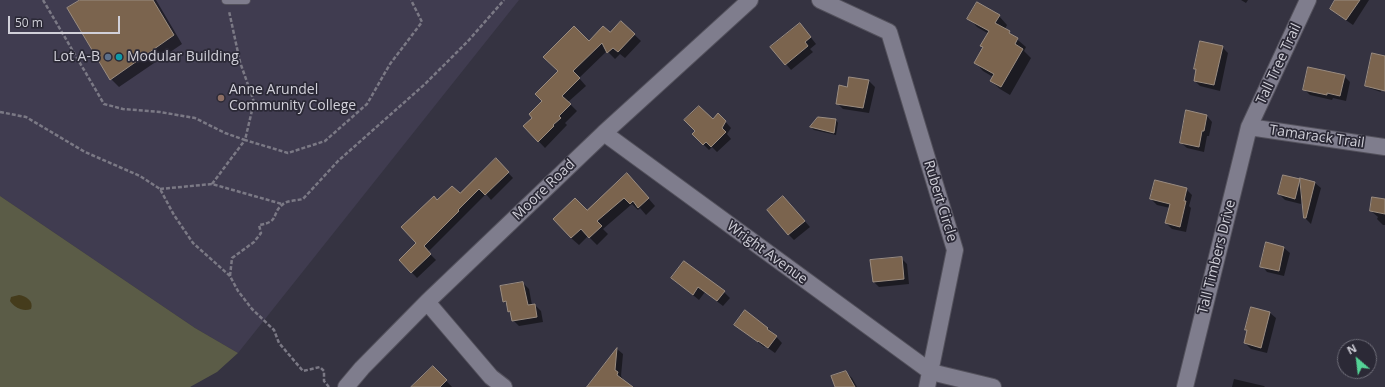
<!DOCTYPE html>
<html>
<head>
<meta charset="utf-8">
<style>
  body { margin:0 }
  #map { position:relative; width:1385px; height:387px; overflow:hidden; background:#353341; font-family:"Open Sans",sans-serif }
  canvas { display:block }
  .north { position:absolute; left:1337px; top:339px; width:40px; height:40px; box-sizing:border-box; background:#2b2936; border:1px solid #6d6c77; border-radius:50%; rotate:332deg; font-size:11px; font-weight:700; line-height:16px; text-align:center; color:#d1d0d9 }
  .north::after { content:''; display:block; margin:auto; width:14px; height:18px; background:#54d396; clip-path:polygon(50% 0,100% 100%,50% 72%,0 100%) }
  .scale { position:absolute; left:8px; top:16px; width:112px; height:18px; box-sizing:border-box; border:2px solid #d1d0d9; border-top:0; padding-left:5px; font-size:12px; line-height:14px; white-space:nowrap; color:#d1d0d9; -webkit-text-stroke:3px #2b2936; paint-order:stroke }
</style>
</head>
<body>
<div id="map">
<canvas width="1385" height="387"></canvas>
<div class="north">N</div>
<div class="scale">50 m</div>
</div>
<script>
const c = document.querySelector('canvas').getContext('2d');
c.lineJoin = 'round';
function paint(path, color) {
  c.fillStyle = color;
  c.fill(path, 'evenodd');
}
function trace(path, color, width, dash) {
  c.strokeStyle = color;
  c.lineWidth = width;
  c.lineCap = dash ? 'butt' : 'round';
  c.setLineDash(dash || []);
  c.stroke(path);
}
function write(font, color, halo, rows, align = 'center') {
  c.font = font + ' "Open Sans",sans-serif';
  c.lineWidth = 3.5;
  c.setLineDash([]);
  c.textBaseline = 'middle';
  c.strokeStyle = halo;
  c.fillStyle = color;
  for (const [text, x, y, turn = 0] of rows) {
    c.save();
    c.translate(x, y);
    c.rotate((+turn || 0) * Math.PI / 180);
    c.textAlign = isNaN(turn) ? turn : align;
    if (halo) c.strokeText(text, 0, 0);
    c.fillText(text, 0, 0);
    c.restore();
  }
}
const built = new Path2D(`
  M0,0H519L238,353L195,328L0,196Z`);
const green = new Path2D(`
  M0,196L195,328L238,353L217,372L190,387H0Z`);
const sand = new Path2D(`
  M19,295C26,296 34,301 31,309C23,312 15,308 10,301L11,297Z`);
const shadow = new Path2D(`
  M82,0H156L182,44L119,87L111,79Z
  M1241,0H1248L1246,3Z
  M1337,0H1369L1353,25L1337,14L1331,8Z
  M999,16L1007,25L1005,29L1026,47L1024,51L1031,58L1010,95L1000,89L991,81L993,77L983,71L975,62L984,48L982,46L989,34L977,27L969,18Z
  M621,22L641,41L625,58L620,54L615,59L607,51L579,78L586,86L568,102L577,111L565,123L567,125L545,148L525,127L534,118L544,101L589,42L610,34Z
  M805,30L816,44L810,49L813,52L791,70L786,64Z
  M1222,47L1228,53L1220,91L1200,86L1195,81L1197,70L1195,68Z
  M1385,74L1381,92L1369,88L1366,86Z
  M1344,76L1350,82L1346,101L1333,98L1332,100L1310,95L1304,89Z
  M850,78L869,81L875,87L869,113L843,109L837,103L848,88Z
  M1207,116L1212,122L1209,136H1207L1204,152L1187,148L1181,143Z
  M818,118L836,120L838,123L836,135L814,130L811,127Z
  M713,120H724L731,128L727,134L731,139L717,152L712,147L709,150L703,144L696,131Z
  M496,160L513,178L491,200L486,194L428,252L436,260L417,278L400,260L417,243L437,201L460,194Z
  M1299,180L1302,183H1315L1321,188L1311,224L1305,218L1303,196L1301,204L1285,200L1279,194Z
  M634,182L655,206L646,215L640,208L638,210L632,204L603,229L608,234L597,245L588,236L579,245L571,238L587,212Z
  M1186,189L1192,195L1189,206L1191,208L1186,232L1172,229L1166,223L1170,208L1157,205L1151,199Z
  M783,197L810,227L794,240L788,234Z
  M1385,200V225H1383L1377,219L1378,217L1371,211Z
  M1267,243L1284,248L1290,253L1284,276L1267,272L1262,266Z
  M901,258L907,264L909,284L879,287L874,282Z
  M672,278L724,292L730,298L723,306L705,292L699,300Z
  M523,283L529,289L532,305H535L541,311L543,322L519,326L513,320L508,306L504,301Z
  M1252,308L1270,313L1276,318L1267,353L1251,349L1245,343Z
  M735,324L768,328L782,343L775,353L765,346L764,347Z
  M617,349L623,354L621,376L623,379L622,380L630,387H590L589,386Z
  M433,367L452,387H415Z
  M846,372L852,378L857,387H834Z
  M1234,379L1264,386L1265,387H1232Z`);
const building = new Path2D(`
  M80,0H153L174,35L110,80L67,8Z
  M1335,0H1360L1346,20L1330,9Z
  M977,2L1000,15L995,23L1010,31L1009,33L1018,38L1015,44L1023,49L1001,87L990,81L994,74L974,63L983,47L980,46L989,31L967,19Z
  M621,21L635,34L618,52L613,48L607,53L602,43L573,71L580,78L562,96L571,104L559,116L561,118L553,125L554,126L538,142L523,126L532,118L529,114L542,101L535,94L558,71L543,57L574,26L589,41L603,26L610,32Z
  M800,23L811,37L805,42L808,46L785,65L770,47Z
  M1200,41L1223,46L1214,85L1194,81L1196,69H1194Z
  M1372,53L1385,56V91L1365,86Z
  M1308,67L1345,75L1340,96L1327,93V95L1303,90Z
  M849,77L869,80L863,108L836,104L839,85L847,87Z
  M699,106L713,119L718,113L726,121L722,128L726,132L711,147L706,142L703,145L692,134L695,131L684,120Z
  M1186,110L1207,115L1204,131H1202L1199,147L1180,143Z
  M818,117L836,119L834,133L810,127Z
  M496,158L509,172L485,195L479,189L458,210L459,211L424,246L431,254L411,273L399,260L416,243L401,227L434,196L437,200L452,186L460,193Z
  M627,173L649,198L638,208L633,201L630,204L624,198L597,221L602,226L589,238L581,229L571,238L553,219L575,198L587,210Z
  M1283,175L1300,179L1295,199L1278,194Z
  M1300,178L1315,182L1306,218H1304Z
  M1155,180L1187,188L1184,201H1186L1180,227L1165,223L1170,204L1150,199Z
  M783,196L805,221L788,235L767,210Z
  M1372,197L1385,199V214L1370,211Z
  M1266,242L1284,247L1279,271L1260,267Z
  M902,257L904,279L873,282L870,260Z
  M684,261L725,291L717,301L698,287L693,295L671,278Z
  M523,282L528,305L535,304L537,317L512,321L510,311L508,312L506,301L503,302L500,286Z
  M1251,307L1270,312L1261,348L1244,343L1247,330H1245Z
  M745,310L768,328L767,329L777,336L768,348L758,341V342L734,325Z
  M617,348L615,370L618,372L617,375L633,387H587Z
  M433,366L447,380L440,387H411Z
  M846,371L855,387H835L831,376Z`);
const path = new Path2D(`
  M43,0L104,104L123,109L160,112L195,118L225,133L245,140L254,102L240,62L229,11
  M0,112L26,117L85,152L140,176L160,189L174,215L193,243L230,276
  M212,184L245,140L288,153L325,141L367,104L390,64L422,22L411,0
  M160,189L212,184L282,204
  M329,387L324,381V371L320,367L303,371L279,343L274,330L252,309L238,291L230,276L232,258L254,242L261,233L259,225C280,222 271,214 282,205C287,200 296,201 303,199L338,161L425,84L469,40L504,0`);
const lane = new Path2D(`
  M226,0H246`);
const street = new Path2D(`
  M820,0L889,32L955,250L927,387
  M1249,127L1385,147
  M604,133L931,372L993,387
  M427,302L491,377L504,387
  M346,387L362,368L427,302L604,133L750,0
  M1185,387L1249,127L1308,0`);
const markers = [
  [108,57,4,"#5c6f8a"],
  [119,57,4,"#0f9aa8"],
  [221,98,4,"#8d6e63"]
];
const poiNames = [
  ["Lot A-B",100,57,"right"],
  ["Modular Building",127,57],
  ["Anne Arundel",229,90],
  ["Community College",229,106]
];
const streetNames = [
  ["Tall Tree Trail",1279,64,-65],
  ["Tamarack Trail",1317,137,8],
  ["Moore Road",544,190,-44],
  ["Rubert Circle",940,201,73],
  ["Wright Avenue",767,253,36],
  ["Tall Timbers Drive",1217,257,-76]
];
paint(built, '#403c50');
paint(green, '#5b5c47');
paint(sand, '#453c1c');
paint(shadow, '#0007');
paint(building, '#7b644e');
trace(building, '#9a8c80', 1);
trace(lane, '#53515c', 10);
trace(street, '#53515c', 18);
trace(path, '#7b7985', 2.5, [4, 2]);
trace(lane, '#7f7d8d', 8);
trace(street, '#7f7d8d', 16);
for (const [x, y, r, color] of markers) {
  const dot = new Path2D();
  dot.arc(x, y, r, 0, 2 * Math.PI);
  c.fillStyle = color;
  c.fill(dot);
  trace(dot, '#2b2936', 1.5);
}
write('14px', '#d1d0d9', '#2b2936', poiNames, 'left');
write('14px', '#d1d0d9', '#2b2936', streetNames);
</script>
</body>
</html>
